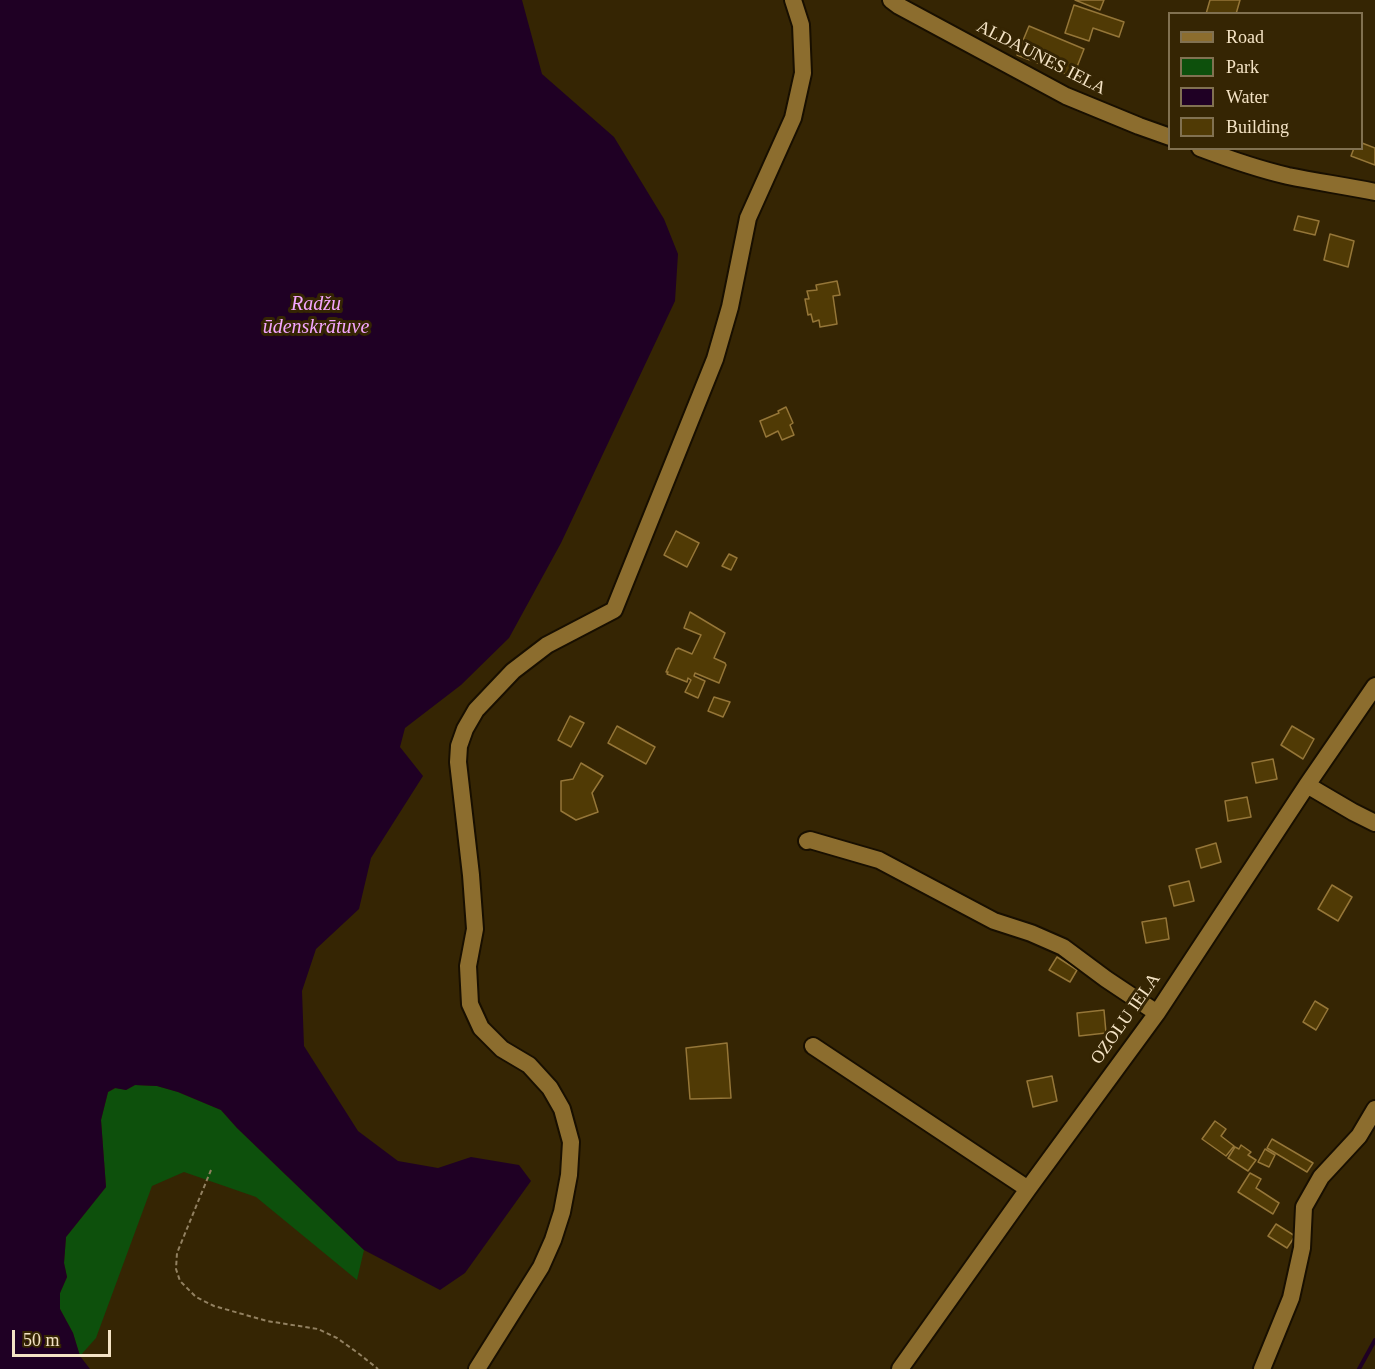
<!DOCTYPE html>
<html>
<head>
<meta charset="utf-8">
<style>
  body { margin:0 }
  #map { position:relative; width:1375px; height:1369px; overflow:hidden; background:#352503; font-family:"Times New Roman",serif }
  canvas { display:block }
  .legend { position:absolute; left:1168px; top:12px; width:195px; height:138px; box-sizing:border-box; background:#352503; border:2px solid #817151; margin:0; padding:8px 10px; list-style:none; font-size:18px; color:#f4e3c5 }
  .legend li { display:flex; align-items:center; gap:12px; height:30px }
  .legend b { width:30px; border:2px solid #817151 }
  .scale { position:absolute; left:12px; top:1330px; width:99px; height:27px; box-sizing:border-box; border:3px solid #f4e3c5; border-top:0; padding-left:8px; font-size:18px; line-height:21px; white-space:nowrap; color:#f4e3c5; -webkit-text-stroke:4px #352503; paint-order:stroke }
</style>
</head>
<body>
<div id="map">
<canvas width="1375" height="1369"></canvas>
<ul class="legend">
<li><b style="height:8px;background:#8c6d2e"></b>Road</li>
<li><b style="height:16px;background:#0d500c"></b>Park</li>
<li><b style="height:16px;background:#1f0024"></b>Water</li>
<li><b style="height:16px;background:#503a05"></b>Building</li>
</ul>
<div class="scale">50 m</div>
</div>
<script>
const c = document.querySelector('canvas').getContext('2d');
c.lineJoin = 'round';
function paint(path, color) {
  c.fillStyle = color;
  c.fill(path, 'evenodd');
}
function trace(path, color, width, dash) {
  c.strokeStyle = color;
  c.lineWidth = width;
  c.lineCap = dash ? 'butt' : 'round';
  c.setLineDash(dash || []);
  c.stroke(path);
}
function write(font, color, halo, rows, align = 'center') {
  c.font = font + ' "Times New Roman",serif';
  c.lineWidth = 6;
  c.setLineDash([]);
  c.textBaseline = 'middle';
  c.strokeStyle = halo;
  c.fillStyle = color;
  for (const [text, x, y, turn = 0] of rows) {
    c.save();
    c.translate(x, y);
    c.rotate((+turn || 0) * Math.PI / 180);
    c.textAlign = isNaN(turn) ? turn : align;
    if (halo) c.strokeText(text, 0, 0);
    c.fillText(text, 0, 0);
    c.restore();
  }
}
const green = new Path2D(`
  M135,1085L157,1086L178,1092L221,1110L237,1128L364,1250L357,1280L256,1197L184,1172L152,1186L96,1338L80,1356L73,1333L60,1309V1293L67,1277L64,1263L66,1237L106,1187L101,1120L108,1092L116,1088L126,1090Z`);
const water = new Path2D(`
  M0,0H522L542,74L614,137L664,219L678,254L675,301L561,543L509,638L461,685L405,728L400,747L423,776L371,858L359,909L316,949L302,991L304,1046L358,1131L398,1161L438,1168L471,1157L519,1165L531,1181L465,1273L440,1290L364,1250L237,1128L221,1110L178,1092L157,1086L135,1085L126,1090L115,1088L108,1092L101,1120L106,1187L66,1237L64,1263L67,1277L60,1293V1309L73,1333L80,1356L90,1369H0Z`);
const stream = new Path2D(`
  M1359,1369L1375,1340`);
const building = new Path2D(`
  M1075,0H1104L1100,10Z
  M1210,0H1240L1236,14H1206Z
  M1074,5L1124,22L1119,37L1093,28L1089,41L1065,33Z
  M1029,26L1084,49L1073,77L1017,55Z
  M1362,143L1375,148V165L1351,156L1354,148H1362Z
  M1298,216L1319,221L1315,235L1294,230Z
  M1330,234L1354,241L1348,267L1324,260Z
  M837,281L840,295L833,296L837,324L820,327L819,320L813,322L811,314L808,315L805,299H809L807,291L817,290L816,285Z
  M786,407L793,423L790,425L794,435L782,440L778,431L766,437L760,421L779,413L778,411Z
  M676,531L699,543L687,567L664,555Z
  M729,554L737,558L731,570L722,566Z
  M690,612L725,633L714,658L725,663L726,665L719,683L695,673L694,676L705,681L698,698L685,692L691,680L688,678L687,682L667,674L668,672H666L676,649H678V648L692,654L701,635L684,628Z
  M714,697L730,702L723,717L708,711Z
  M570,716L584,723L571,747L558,740Z
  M617,726L655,747L646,764L608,743Z
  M1292,726L1314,739L1303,759L1281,745Z
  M1273,759L1277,779L1256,783L1252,763Z
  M581,763L603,776L592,793L598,812L576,820L561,811V781L573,779Z
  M1247,797L1251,817L1228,821L1225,801Z
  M1216,843L1221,862L1201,868L1196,849Z
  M1189,881L1194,901L1174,906L1169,886Z
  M1332,885L1352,897L1338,921L1318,909Z
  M1166,918L1169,939L1146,943L1142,922Z
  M1057,957L1077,970L1070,982L1049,970Z
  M1315,1001L1328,1009L1316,1030L1303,1022Z
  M1104,1010L1106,1033L1079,1036L1077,1013Z
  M727,1043L731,1098L690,1099L686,1048Z
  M1052,1076L1057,1101L1033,1107L1027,1081Z
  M1215,1121L1226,1129L1221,1136L1234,1146L1226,1156L1202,1139Z
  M1272,1139L1313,1163L1307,1172L1267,1148Z
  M1241,1145L1251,1152L1248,1155L1256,1160L1248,1171L1228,1158L1235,1147L1239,1149Z
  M1265,1149L1275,1155L1269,1167L1258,1162Z
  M1250,1173L1261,1179L1256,1188L1279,1203L1273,1214L1238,1192Z
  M1276,1224L1295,1236L1287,1248L1268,1236Z`);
const path = new Path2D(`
  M211,1170L177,1253L176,1269L180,1281L196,1297L214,1306L267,1321L318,1329L337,1338L358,1353L378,1369`);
const minor = new Path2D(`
  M891,0L899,6L1066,96L1139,126L1170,137
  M1200,148C1229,159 1258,169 1288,176C1317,182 1346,186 1375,192
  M1307,785L1353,812L1375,823
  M807,841L810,840L879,860L994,921L1031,933L1063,947L1106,979L1157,1013
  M813,1046L1028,1189
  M477,1369L541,1267L553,1240L562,1212L569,1175L571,1142L562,1109L550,1088L529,1065L502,1049L481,1028L470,1004L468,966L475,929L471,875L458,762L459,746L465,729L476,710L513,671L547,645L614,610L715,359L730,307L748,218L793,118L803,73L801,25L793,0
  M900,1369L1028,1189L1157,1013L1307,785L1375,686
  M1262,1369L1291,1298L1302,1248L1304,1207L1321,1177L1359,1136L1375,1109`);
const streetNames = [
  ["ALDAUNES IELA",1041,58,27],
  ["OZOLU IELA",1126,1019,-55]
];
const waterNames = [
  ["Radžu",316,305],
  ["ūdenskrātuve",316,328]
];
paint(green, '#0d500c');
paint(water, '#1f0024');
trace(stream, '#1f0024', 4);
paint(building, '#503a05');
trace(building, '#957638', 1.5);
trace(minor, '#180f00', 20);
trace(path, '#928161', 2, [4.5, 3]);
trace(minor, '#8c6d2e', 16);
write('18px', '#f4e3c5', '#352503', streetNames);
write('italic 20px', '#f4a6fe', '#352503', waterNames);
</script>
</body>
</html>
